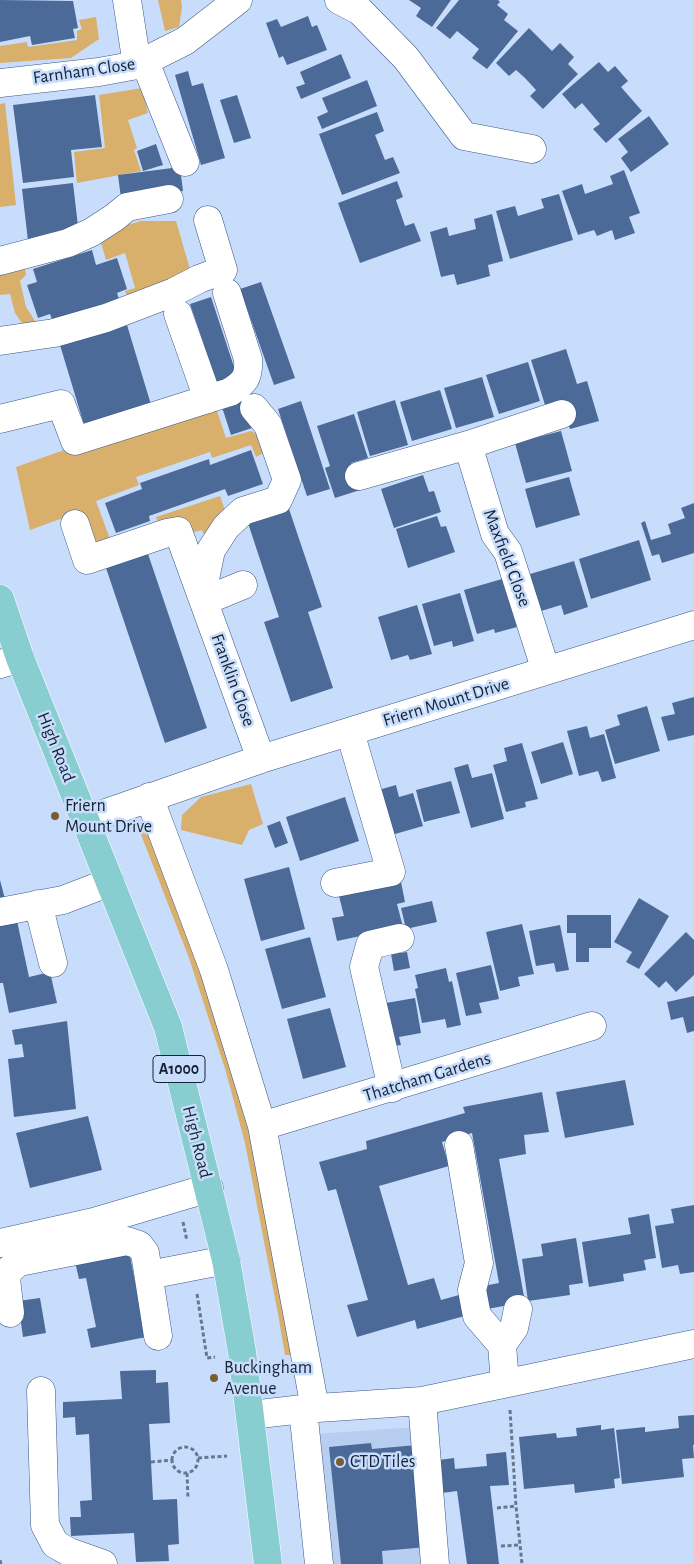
<!DOCTYPE html>
<html>
<head>
<meta charset="utf-8">
<style>
  body { margin:0 }
  canvas { display:block; background:#c8ddfc }
</style>
</head>
<body>
<canvas width="694" height="1564"></canvas>
<script>
const c = document.querySelector('canvas').getContext('2d');
c.lineJoin = 'round';
function paint(path, color) {
  c.fillStyle = color;
  c.fill(path, 'evenodd');
}
function trace(path, color, width, dash) {
  c.strokeStyle = color;
  c.lineWidth = width;
  c.lineCap = dash ? 'butt' : 'round';
  c.setLineDash(dash || []);
  c.stroke(path);
}
function write(font, color, halo, rows, align = 'center') {
  c.font = font + ' "Alegreya Sans",sans-serif';
  c.lineWidth = 5;
  c.setLineDash([]);
  c.textBaseline = 'middle';
  c.strokeStyle = halo;
  c.fillStyle = color;
  for (const [text, x, y, turn = 0] of rows) {
    c.save();
    c.translate(x, y);
    c.rotate((+turn || 0) * Math.PI / 180);
    c.textAlign = isNaN(turn) ? turn : align;
    if (halo) c.strokeText(text, 0, 0);
    c.fillText(text, 0, 0);
    c.restore();
  }
}
const built = new Path2D(`
  M431,1426L448,1564H327L315,1434Z`);
const green = new Path2D(`
  M158,0H181L182,7L179,27L165,31Z
  M96,17L99,39L71,58L0,63V46L27,42L28,47L77,40V31L82,29L79,20Z
  M142,88L148,113L128,120L137,148L134,150L141,171L77,183L74,152L105,148L99,95Z
  M5,103L16,205L0,207V104Z
  M141,221H176L192,276L131,304L125,291L135,288L125,253L106,260L100,239L124,226Z
  M24,264L26,275L20,281L26,307L39,327L24,326L15,313L10,294L0,295V270Z
  M214,402L226,438L251,431L258,435L265,452L256,457L251,445L212,458L210,452L136,477L139,485L96,501L111,542L97,547L82,511L30,530L16,467L144,422Z
  M220,496L225,510L205,537L202,530L187,534L160,528L156,517Z
  M251,784L263,824L249,830L242,845L181,830L182,815L201,797Z
  M148,829L195,954L253,1140L292,1355H285L278,1314L245,1143L226,1072L189,958L140,832Z`);
const building = new Path2D(`
  M0,0L73,1L78,28L73,29L75,38L32,45L30,36L0,42Z
  M409,0H451L432,27L416,16L421,8Z
  M459,0H498L500,2L497,5L508,14L504,20L518,31L487,69L472,58L479,49L457,31L450,39L436,28Z
  M308,16L312,27L317,25L327,50L287,65L283,56L279,58L266,23L277,19L281,27Z
  M529,28L552,51L560,43L574,57L568,64L578,74L543,109L530,96L536,90L525,78L516,70L509,76L496,63Z
  M341,54L351,78L301,99L296,87L305,84L300,72Z
  M599,62L608,72L615,66L628,81L621,87L642,111L606,143L593,129L600,124L582,103L575,109L562,94Z
  M188,71L192,86L203,83L225,158L201,165L175,75Z
  M367,80L377,106L322,129L317,117L328,112L322,98Z
  M95,95L102,147L71,150L74,177L23,183L13,105Z
  M237,95L251,138L234,143L220,100Z
  M377,112L384,131L375,135L385,160L393,157L400,173L342,195L319,134Z
  M649,116L669,144L631,172L621,158L628,152L618,139Z
  M156,144L163,165L143,171L137,151Z
  M180,167L183,191L121,198L118,175Z
  M624,170L640,213L629,217L635,233L615,240L612,230L597,236L594,230L578,235L562,191L582,184L585,194L613,184L610,176Z
  M397,181L403,197L396,200L405,226L414,223L421,241L360,263L338,203Z
  M73,183L79,235L28,241L22,189Z
  M559,194L573,240L510,259L496,211L515,206L518,216L544,208L541,199Z
  M492,214L503,261L488,265L490,276L476,280L457,285L454,274L441,277L430,232L447,227L449,236L476,229L474,219Z
  M92,250L96,265L117,258L127,289L117,293L121,305L54,325L50,314L38,318L27,285L37,282L33,269Z
  M261,282L295,378L274,385L240,289Z
  M211,297L237,376L217,383L190,304Z
  M127,325L152,408L85,428L60,345Z
  M566,349L577,384L587,381L599,421L570,429L561,401L545,405L531,360Z
  M528,362L540,401L499,414L486,375Z
  M482,377L494,417L456,428L444,388Z
  M440,390L452,429L412,441L400,402Z
  M242,398L252,428L231,435L221,404Z
  M395,400L408,445L370,456L357,412Z
  M301,401L330,489L307,496L278,409Z
  M354,414L368,458L351,463L360,490L335,498L325,468L330,466L317,426Z
  M561,431L572,471L526,483L515,443Z
  M251,450L263,484L228,496L225,489L149,516L150,521L116,533L105,503L142,489L140,483L209,459L210,465Z
  M423,475L429,492L434,491L441,512L394,528L381,489Z
  M569,477L580,515L536,528L525,489Z
  M694,503V553L662,563L659,554L652,556L641,523L645,521L651,540L671,534L668,524L685,518L681,508Z
  M288,506L322,607L308,612L333,688L291,702L264,622L279,617L247,520Z
  M437,516L441,527L446,526L455,552L408,568L396,529Z
  M639,540L651,580L591,599L579,559Z
  M147,551L207,728L165,743L105,565Z
  M574,561L588,607L564,615L561,605L541,611L530,574Z
  M502,579L517,627L495,633L494,629L477,634L464,590Z
  M460,593L474,641L453,647L452,641L434,646L422,604Z
  M417,605L432,654L410,660L408,655L391,660L378,617Z
  M694,697V735L668,741L661,717L675,714L672,703Z
  M647,706L660,751L615,764L605,730L620,725L617,715Z
  M587,726L590,738L604,734L616,778L602,782L598,771L579,776L567,731Z
  M563,742L573,774L541,784L531,752Z
  M522,743L538,799L525,802L526,807L506,812L493,765L507,761L504,748Z
  M468,764L472,778L492,773L504,819L471,828L454,768Z
  M451,781L460,813L424,822L416,790Z
  M396,785L399,797L413,793L423,826L388,836L375,791Z
  M345,797L359,841L300,861L286,817Z
  M280,821L288,843L275,848L267,826Z
  M289,867L305,929L261,941L244,879Z
  M0,880L6,903L0,904Z
  M401,882L405,902L397,904L403,927L337,941L332,918L344,916L339,896Z
  M639,898L669,916L639,969L626,962L632,952L614,942Z
  M432,901L437,922L406,929L401,908Z
  M567,915H611V948H589V962H576V933H567Z
  M16,916L29,977L50,972L57,1003L9,1013L3,983H0V919Z
  M522,924L534,974L518,977L520,986L500,991L486,932Z
  M560,925L569,970L556,972L554,963L536,966L529,931Z
  M686,932L694,940V975L676,992L666,981L659,988L644,974Z
  M310,937L326,997L282,1009L265,949Z
  M407,952L410,968L394,971L391,954Z
  M491,965L499,999L479,1003L482,1013L466,1016L456,973Z
  M446,968L449,982L452,981L461,1025L447,1028L445,1019L422,1023L415,989L418,988L415,975Z
  M694,996V1031L687,1033L683,1017L671,1020L667,1002Z
  M415,998L421,1033L399,1037L401,1045L387,1047L380,1004Z
  M330,1008L346,1067L303,1079L287,1019Z
  M67,1021L76,1109L14,1117L8,1059L24,1057L22,1044L15,1045L12,1030Z
  M625,1080L634,1125L565,1138L556,1092Z
  M542,1092L549,1132L524,1135L526,1154L499,1159L525,1302L482,1310L478,1287L499,1283L472,1133L442,1142L449,1166L379,1186L408,1285L434,1278L441,1300L466,1293L472,1314L417,1329L415,1320L357,1337L347,1305L368,1300L336,1189L328,1191L319,1162L367,1149L366,1141L465,1113L463,1107Z
  M88,1116L102,1170L30,1188L16,1133Z
  M694,1205V1272L680,1274L678,1265L662,1268L655,1226L674,1223L671,1209Z
  M649,1214L656,1258L644,1260L646,1270L623,1274L624,1281L589,1287L582,1242L631,1234L628,1218Z
  M576,1238L583,1283L569,1285L570,1295L528,1301L522,1259L543,1256L541,1244Z
  M129,1251L146,1337L91,1348L87,1329L96,1327L86,1278L79,1279L75,1262Z
  M40,1298L46,1333L23,1337L18,1301Z
  M156,1370V1383L168,1382L170,1423L149,1424L153,1500L177,1499L179,1544L168,1545L169,1561L136,1562L134,1533L71,1536L70,1517H81L80,1501L92,1500L89,1434L76,1435L75,1417L63,1418V1402L122,1399L120,1371Z
  M694,1415V1445H693L694,1458L682,1459L684,1477L622,1484L616,1430L645,1427V1432L679,1428L678,1416Z
  M601,1425V1430L614,1428L620,1478L614,1479L615,1488L575,1493L574,1484L524,1489L519,1437L556,1433L557,1438L577,1436L576,1428Z
  M371,1443L372,1449L417,1445L427,1547L382,1551L383,1564H341L329,1447Z
  M506,1452L509,1485L490,1486L499,1564H467L457,1491L435,1494L431,1461L454,1458L455,1469L487,1466L486,1454Z`);
const path = new Path2D(`
  M183,1222L187,1241
  M197,1294L207,1358L215,1357
  M510,1410L516,1506L522,1564
  M172 1460a13 13 0 1 1 26 0a13 13 0 1 1-26 0Z
  M198,1458L227,1456
  M151,1462L172,1460
  M187,1473L188,1499
  M497,1508L516,1506
  M501,1546L520,1545
  M0,1560L1,1564`);
const minor = new Path2D(`
  M127,0L137,65
  M339,0L360,11L406,58L464,136L532,149
  M145,62L185,162
  M0,83L99,72L137,65L185,41L238,0
  M0,261L68,243L92,232L115,217L127,207L169,199
  M178,314L208,399
  M0,341L54,333L106,318L174,292L199,279L223,270L208,220
  M0,419L61,404L75,441L230,392C245,382 249,378 248,359L227,293
  M359,476L468,445
  M75,524L87,560L167,533L178,531L261,759
  M202,594L211,550L226,527L243,511L278,500L287,480L268,425L254,408
  M204,601L243,585
  M0,664L20,658
  M546,671L508,552L495,534L468,445L562,414
  M149,797L214,970L262,1126L315,1408
  M86,820L261,759L694,625
  M335,883L391,872L350,732
  M38,904L53,963
  M0,912L63,900L110,882
  M392,1088L364,967L370,945L400,938
  M262,1126L592,1026
  M459,1145L479,1263L472,1290L477,1316L502,1345L505,1383
  M0,1243L94,1222L209,1188
  M149,1275L226,1260
  M10,1313L6,1279L9,1270L19,1262L127,1241L139,1245L145,1253L158,1336
  M502,1345L514,1328L518,1309
  M41,1391L45,1525L55,1544L69,1552L103,1564
  M422,1401L435,1564
  M303,1409L319,1564
  M251,1415L303,1409L422,1401L694,1344`);
const major = new Path2D(`
  M0,599L20,658L168,1027L226,1260L242,1352L268,1564`);
const markers = [
  [55,816,5,"#795d30"],
  [214,1378,5,"#795d30"],
  [340,1462,5,"#795d30"]
];
const shields = [
  [179,1069,52]
];
const shieldNames = [
  ["A1000",179,1069]
];
const streetNames = [
  ["Farnham Close",84,71,-8],
  ["Maxfield Close",507,558,69],
  ["Franklin Close",233,680,70],
  ["Friern Mount Drive",446,702,-17],
  ["High Road",56,747,68],
  ["Thatcham Gardens",427,1077,-17],
  ["High Road",197,1142,76]
];
const poiNames = [
  ["Friern",65,806],
  ["Mount Drive",65,827],
  ["Buckingham",224,1368],
  ["Avenue",224,1389],
  ["CTD Tiles",350,1462]
];
paint(built, '#b7cef0');
paint(green, '#d9af6c');
paint(building, '#4c6a98');
trace(minor, '#3a5783', 29);
trace(major, '#fff', 29);
trace(path, '#677790', 3, [4, 2.5]);
trace(minor, '#fff', 28);
trace(major, '#88cdcf', 28);
for (const [x, y, r, color] of markers) {
  const dot = new Path2D();
  dot.arc(x, y, r, 0, 2 * Math.PI);
  c.fillStyle = color;
  c.fill(dot);
  trace(dot, '#c8ddfc', 2);
}
for (const [x, y, w] of shields) {
  const box = new Path2D();
  box.roundRect(x - w / 2, y - 13.5, w, 27, 4);
  c.fillStyle = '#c8ddfc';
  c.fill(box);
  trace(box, '#162235', 1);
}
write('bold 16px', '#162235', null, shieldNames);
write('18px', '#162235', '#c8ddfc', streetNames);
write('18px', '#162235', '#c8ddfc', poiNames, 'left');
</script>
</body>
</html>
